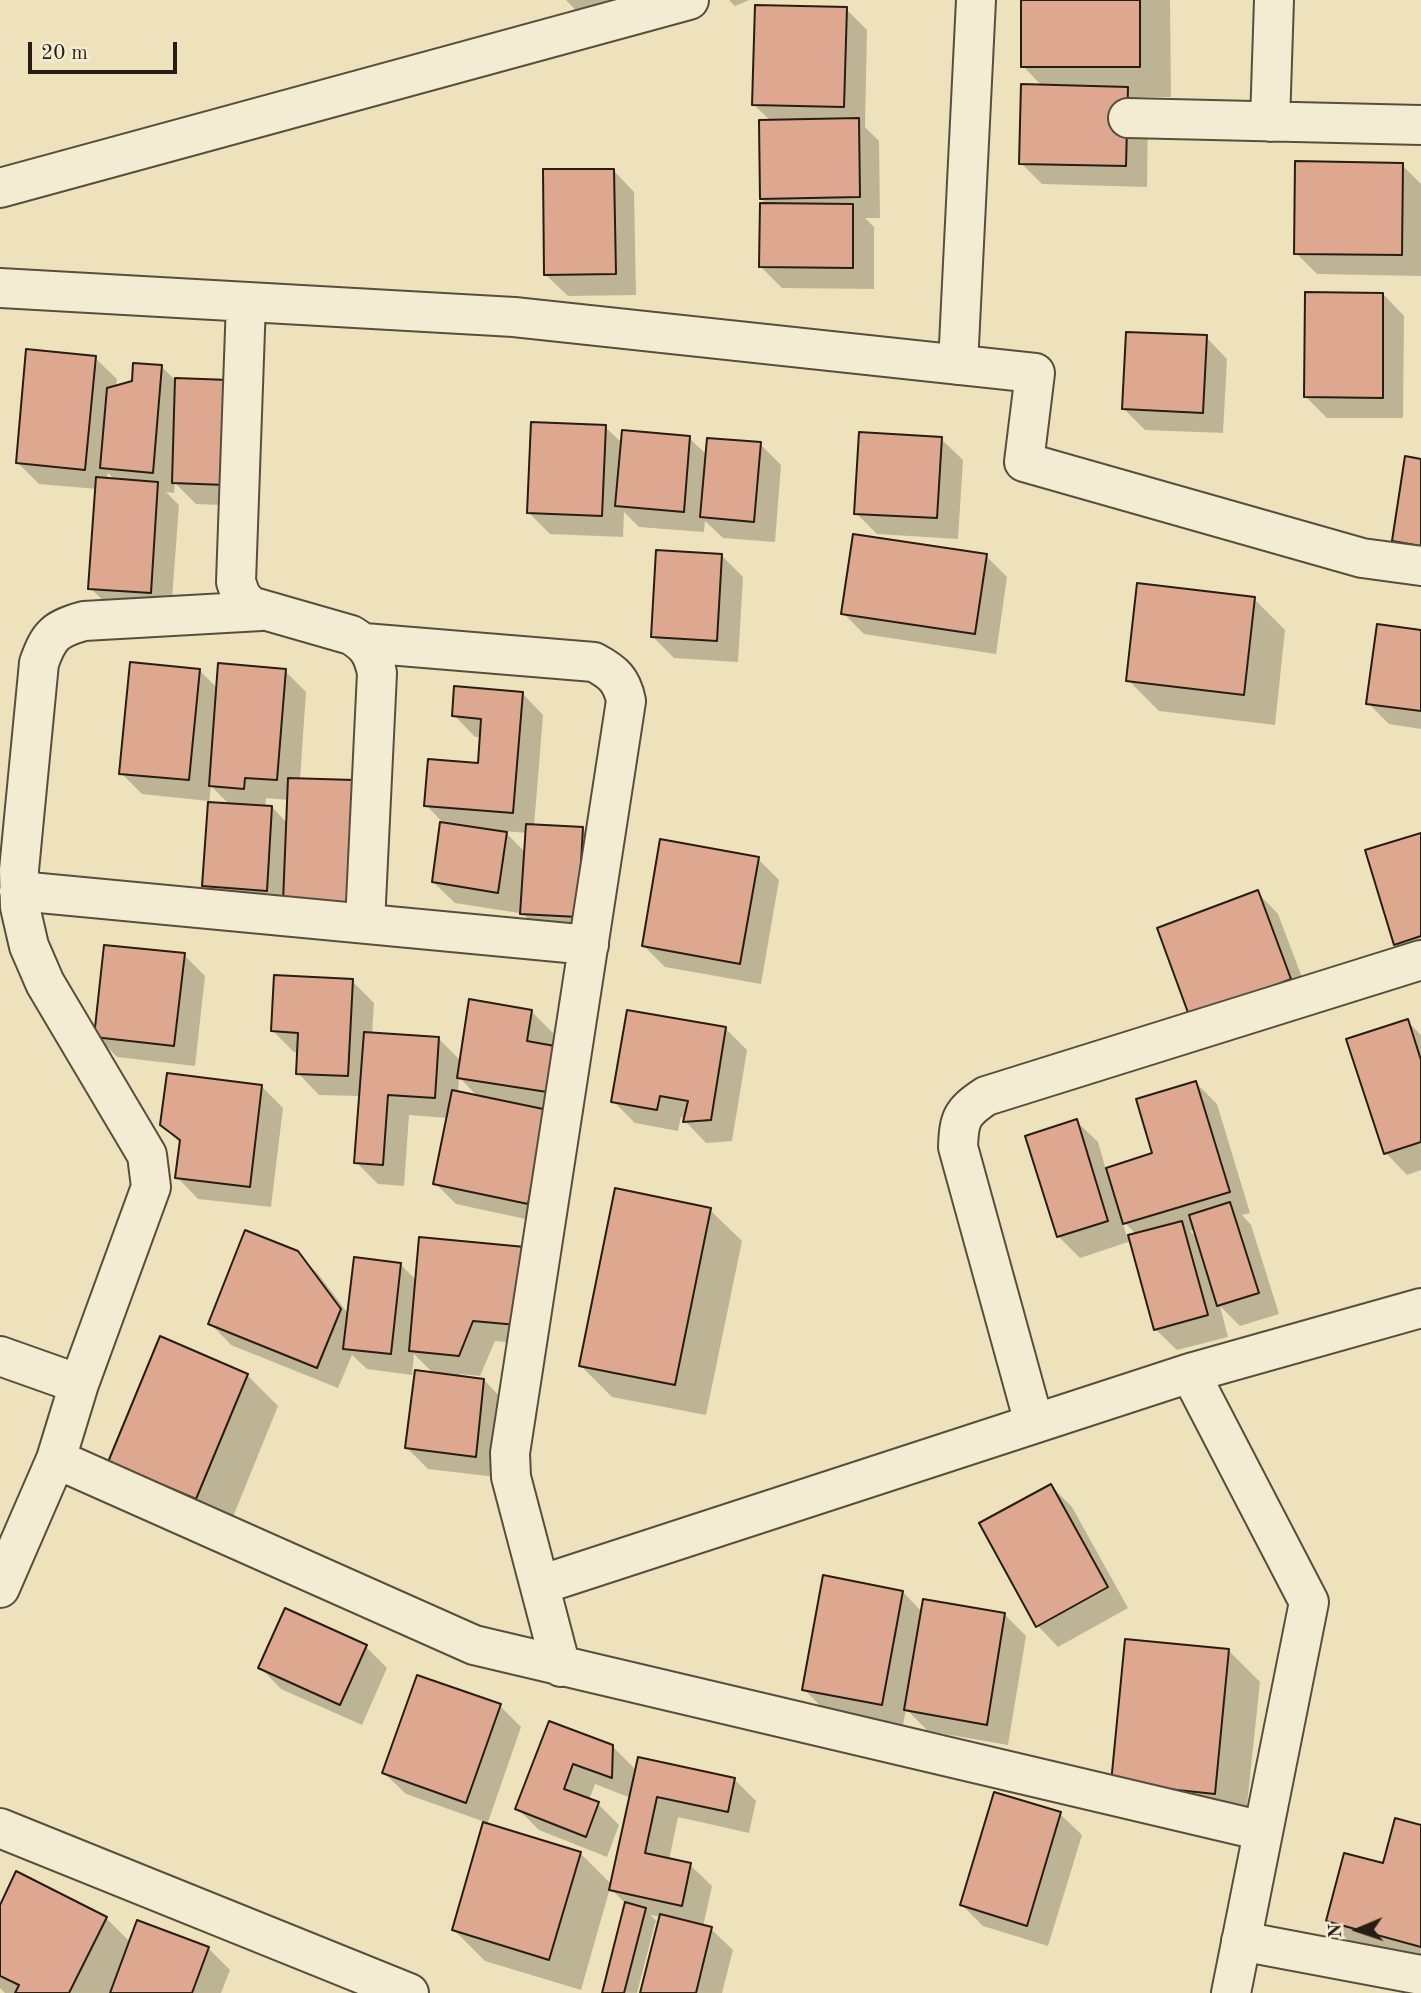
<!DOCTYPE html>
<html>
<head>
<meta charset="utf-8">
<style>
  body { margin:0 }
  #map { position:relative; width:1421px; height:1993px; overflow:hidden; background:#ede2bc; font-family:"Old Standard TT",serif }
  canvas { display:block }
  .north { position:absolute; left:1323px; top:1895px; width:70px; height:70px; -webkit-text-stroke:5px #f3ecd3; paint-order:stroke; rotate:268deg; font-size:19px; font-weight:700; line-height:28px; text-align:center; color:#271d13 }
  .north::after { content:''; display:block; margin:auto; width:24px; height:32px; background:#271d13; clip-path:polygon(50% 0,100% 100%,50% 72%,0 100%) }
  .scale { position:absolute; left:28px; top:42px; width:149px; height:32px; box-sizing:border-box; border:4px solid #271d13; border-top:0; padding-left:9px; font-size:21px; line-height:24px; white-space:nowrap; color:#271d13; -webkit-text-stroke:5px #f3ecd3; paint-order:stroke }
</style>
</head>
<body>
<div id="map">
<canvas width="1421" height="1993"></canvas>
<div class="north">N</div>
<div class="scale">20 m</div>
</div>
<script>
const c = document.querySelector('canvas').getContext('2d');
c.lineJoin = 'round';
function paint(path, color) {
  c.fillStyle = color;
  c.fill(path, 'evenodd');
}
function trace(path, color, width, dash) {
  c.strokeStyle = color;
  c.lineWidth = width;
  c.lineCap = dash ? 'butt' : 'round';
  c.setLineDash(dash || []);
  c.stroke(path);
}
const shadow = new Path2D(`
  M566,0H640L585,20Z
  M729,0H749L735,6Z
  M1022,0H1170L1171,97H1136L1148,110L1147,187L1042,184L1021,163L1043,87L1023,66Z
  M846,9L867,30L865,127L879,141L880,218H865L874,227V289L782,288L760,266L768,205L761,199L771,121L754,105Z
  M1402,165L1421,184V276L1317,274L1296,253Z
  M613,170L634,192L636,295L568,296L546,275Z
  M1383,294L1404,316L1403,418H1327L1306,397Z
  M1206,337L1227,359L1223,433L1145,430L1124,409Z
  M95,358L117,379L116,387L133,382L162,367L177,382L247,506L196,504L175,483L174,493L166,492L179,505L171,613L112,609L90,588L97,489L39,484L18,463ZM108,473L115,480H107Z
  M605,427L623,444L689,438L707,455L760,444L781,465L775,542L723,538L705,521L704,532L639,527L624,512L623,537L550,534L529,513Z
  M941,439L963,460L958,539L877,534L856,513Z
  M1421,461V563L1415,562L1394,541Z
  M722,556L743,577L738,662L674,658L653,637Z
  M986,556L1007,577L996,654L864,634L843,613Z
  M1254,599L1285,630L1275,725L1159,711L1128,680Z
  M1421,632V729L1389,724L1368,703Z
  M199,670L218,689L285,671L306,692L300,780L370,925L225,907L204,885L209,801L142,794L121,773ZM211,786L230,805L209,803ZM266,798L289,800L288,824L272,807H265Z
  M522,693L543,715L534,826L582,829L603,850L598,938L544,934L519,910V913L455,903L433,882L445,825L426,805L479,764L482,737H475L454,715ZM504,831L527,833L526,853Z
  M1421,835V970L1395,944Z
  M758,859L779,880L761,984L665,967L643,945Z
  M1257,892L1278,914L1311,1001L1213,1038Z
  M184,955L205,976L195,1066L117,1057L96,1036Z
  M352,981L374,1003L372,1034L439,1039L461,1061L531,1011L553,1033L549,1224L456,1204L435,1183L448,1118L409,1115L404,1186L378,1184L356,1162L361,1096L319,1095L298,1073V1052H294L273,1031ZM459,1077L479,1098L458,1093Z
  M1407,1021L1421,1035V1170L1407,1175L1386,1153Z
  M726,1029L747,1050L732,1141L706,1143L685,1121L686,1118L681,1117L678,1131L635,1123L613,1101Z
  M1196,1083L1217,1104L1250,1213L1242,1215L1251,1225L1279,1314L1240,1326L1220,1306L1228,1337L1177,1350L1155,1329L1131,1241L1080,1258L1058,1236L1076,1121L1098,1142L1106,1170L1155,1154ZM1122,1220L1136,1234L1127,1237ZM1196,1230L1199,1240L1190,1231Z
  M261,1086L283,1108L271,1207L198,1199L177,1177L181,1144L162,1125Z
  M710,1210L742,1241L706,1415L612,1397L581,1366Z
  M421,1239L538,1345L495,1341L480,1376L460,1374L459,1377L484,1380L505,1402L496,1477L428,1469L407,1448L435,1375L414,1354L412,1375L367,1369L352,1355L338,1388L231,1345L210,1323L297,1253L319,1275L349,1315L400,1264L417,1281Z
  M247,1375L278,1406L228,1529L110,1462Z
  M1051,1486L1072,1507L1128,1608L1058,1647L1037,1625Z
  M903,1592L922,1612L1004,1614L1026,1636L1008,1745L928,1731L906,1709L903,1725L825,1711L804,1689Z
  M366,1647L387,1668L362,1725L281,1689L260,1667Z
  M1229,1651L1260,1682L1245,1824L1144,1814Z
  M500,1706L521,1727L487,1825L580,1853L612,1885L631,1798L595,1784L589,1800L598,1804L619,1825L607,1857L539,1830L517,1808L550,1723L612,1746L637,1771L734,1779L756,1801L749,1833L678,1817L669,1860L690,1865L712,1886L703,1927L711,1929L733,1950L722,1993H642L661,1917L650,1915L656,1920L637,1993H604L627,1905L610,1888L581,1990L485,1961L454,1930L485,1822L406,1794L384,1773Z
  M1060,1814L1082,1835L1048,1946L983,1926L962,1905Z
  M1421,1827V1968L1359,1951L1328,1920Z
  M0,1909L106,1918L131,1943L138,1922L209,1949L230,1970L221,1993H5L0,1988Z`);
const building = new Path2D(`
  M1021,0H1140V67H1021Z
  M755,5L847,7L844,107L752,105Z
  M1021,84L1128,87L1126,166L1019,164Z
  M859,118L860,197L760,199L759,120Z
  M1295,161L1403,163L1402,255L1294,254Z
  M543,169H614L616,274L544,275Z
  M760,203L853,204V268L759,267Z
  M1305,292L1383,293V398L1304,397Z
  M1126,332L1207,335L1203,413L1122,409Z
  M26,349L96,356L85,470L16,463Z
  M133,363L162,365L153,473L100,468L107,388L132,381Z
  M175,378L229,380L226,485L172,483Z
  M531,422L606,425L602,516L527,513Z
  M622,430L690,436L684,512L615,506Z
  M859,432L942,437L937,518L854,514Z
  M707,438L761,442L754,522L700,517Z
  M1405,456L1421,459V546L1392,541Z
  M96,477L158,482L151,593L88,589Z
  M853,534L987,554L975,634L841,614Z
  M656,550L722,554L717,641L651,637Z
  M1137,583L1255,597L1244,695L1126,681Z
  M1377,624L1421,630V711L1366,704Z
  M130,662L200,669L189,780L119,774Z
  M218,663L286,669L277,780L245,778L244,789L209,786Z
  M454,686L523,692L513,813L424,806L428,759L478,763L481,719L452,716Z
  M288,778L354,780L349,904L283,902Z
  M208,802L272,806L267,891L202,886Z
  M440,822L507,832L498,893L432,882Z
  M526,824L583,827L578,917L520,914Z
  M1421,833V936L1394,945L1365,850Z
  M660,839L759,857L740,964L642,946Z
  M1258,890L1291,979L1190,1018L1157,928Z
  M104,945L185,953L174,1046L94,1037Z
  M274,975L353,979L348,1076L296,1074L298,1033L271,1031Z
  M469,999L532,1010L527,1041L555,1046L547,1092L457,1078Z
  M627,1010L726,1027L711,1120L683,1122L688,1101L660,1096L657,1110L611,1102Z
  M1408,1019L1421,1060V1142L1384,1154L1346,1039Z
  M364,1032L439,1037L435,1098L388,1095L383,1165L354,1163Z
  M167,1073L262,1085L250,1187L175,1178L180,1140L160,1125Z
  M1196,1081L1230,1192L1123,1224L1106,1168L1152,1153L1136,1099Z
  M452,1090L548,1110L528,1204L433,1184Z
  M1077,1119L1108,1221L1057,1237L1025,1136Z
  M615,1188L711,1208L675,1385L579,1366Z
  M1230,1202L1259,1293L1217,1306L1189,1215Z
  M1182,1221L1208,1315L1154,1330L1128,1235Z
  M245,1230L298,1251L341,1309L317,1368L208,1324Z
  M419,1237L525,1247L517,1325L473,1321L459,1356L409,1351Z
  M354,1257L401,1263L391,1354L343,1349Z
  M160,1336L248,1374L196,1499L108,1462Z
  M415,1370L484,1379L476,1457L405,1448Z
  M1051,1484L1108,1587L1036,1627L979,1523Z
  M823,1575L903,1591L882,1705L802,1690Z
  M923,1599L1005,1613L987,1725L904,1710Z
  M285,1608L367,1645L340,1705L258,1668Z
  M1125,1639L1229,1649L1215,1794L1111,1783Z
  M417,1675L501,1704L466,1803L382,1773Z
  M549,1721L613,1745L612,1778L573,1764L564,1789L599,1802L586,1837L515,1809Z
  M638,1757L735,1778L728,1812L657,1797L645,1853L691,1863L682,1906L609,1890Z
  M994,1792L1061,1812L1027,1926L960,1905Z
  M1395,1818L1421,1825V1947L1326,1921L1344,1853L1383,1863Z
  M483,1822L581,1852L549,1960L452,1930Z
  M16,1871L107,1917L69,1993H15L19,1985L0,1976V1905Z
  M625,1902L646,1908L624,1993H602Z
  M660,1914L712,1927L696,1993H640Z
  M137,1920L209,1947L192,1993H110Z`);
const minor = new Path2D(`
  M1128,118L1421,125
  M1270,122L1274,0
  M0,188L689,0
  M0,288L514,317L1035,373L1024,462L1362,558L1421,566
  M246,302L236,582L241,596L250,606L351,635C368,645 373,654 377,673L365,923
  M958,365L976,0
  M364,643L594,662C613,672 622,680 626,701L510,1453L511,1477L561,1667
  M19,891L589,945
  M0,1356L79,1384
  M1190,1373L1421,1308
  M1034,1423L958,1147C959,1118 962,1112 986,1096L1421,960
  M56,1459L474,1645L1263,1831
  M540,1585L1190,1373L1309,1602L1231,1993
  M0,1588L56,1459L79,1384L151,1187L147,1155L45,983L29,946L20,907L19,870L39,663C49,635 55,629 84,621L261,611
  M0,1828L409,1993
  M1241,1941L1421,1975`);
paint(shadow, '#0003');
paint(building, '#dda88f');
trace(building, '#271d13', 2);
trace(minor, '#584e3d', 42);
trace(minor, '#f3ecd3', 38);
</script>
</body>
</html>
